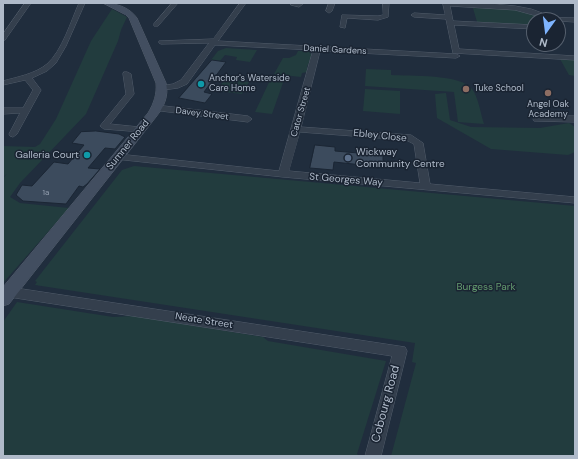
<!DOCTYPE html>
<html>
<head>
<meta charset="utf-8">
<style>
  body { margin:0 }
  #map { position:relative; width:578px; height:459px; overflow:hidden; background:#202d3d; font-family:"DM Sans",sans-serif }
  canvas { display:block }
  .frame { position:absolute; inset:0; border:4px solid #afbac9; pointer-events:none }
  .north { position:absolute; left:526px; top:12px; width:40px; height:40px; box-sizing:border-box; background:#1a2432; border:1px solid #56606e; border-radius:50%; rotate:194deg; font-size:11px; font-weight:700; line-height:16px; text-align:center; color:#afbac9 }
  .north::after { content:''; display:block; margin:auto; width:14px; height:18px; background:#7eb4ff; clip-path:polygon(50% 0,100% 100%,50% 72%,0 100%) }
</style>
</head>
<body>
<div id="map">
<canvas width="578" height="459"></canvas>
<div class="frame"></div>
<div class="north">N</div>
</div>
<script>
const c = document.querySelector('canvas').getContext('2d');
c.lineJoin = 'round';
function paint(path, color) {
  c.fillStyle = color;
  c.fill(path, 'evenodd');
}
function trace(path, color, width, dash) {
  c.strokeStyle = color;
  c.lineWidth = width;
  c.lineCap = dash ? 'butt' : 'round';
  c.setLineDash(dash || []);
  c.stroke(path);
}
function write(font, color, halo, rows, align = 'center') {
  c.font = font + ' "DM Sans",sans-serif';
  c.lineWidth = 3;
  c.setLineDash([]);
  c.textBaseline = 'middle';
  c.strokeStyle = halo;
  c.fillStyle = color;
  for (const [text, x, y, turn = 0] of rows) {
    c.save();
    c.translate(x, y);
    c.rotate((+turn || 0) * Math.PI / 180);
    c.textAlign = isNaN(turn) ? turn : align;
    if (halo) c.strokeText(text, 0, 0);
    c.fillText(text, 0, 0);
    c.restore();
  }
}
const green = new Path2D(`
  M473,8C489,9 532,6 541,20H534V25H530L477,22Z
  M112,9L127,17L121,30L118,41L86,114L20,183L10,197L20,203L69,208L3,283V178L7,174L3,177V146L35,147L40,144L56,119L91,41Z
  M226,48L257,50L250,62L236,60L237,57L225,55L220,61L211,60L218,51Z
  M298,51H308L312,55L307,67L308,69L307,72L302,73L301,77L274,74L283,58H289L296,55Z
  M560,59L575,60V76L569,75Z
  M366,69L391,70V75C409,76 462,74 472,89C478,96 481,115 484,124L458,122L454,92L365,86Z
  M228,74L240,81L249,82L242,94L217,91Z
  M272,76L285,77L272,114L255,112Z
  M365,89L400,91V114L363,111Z
  M446,93L450,120L471,127L540,128L569,123L575,127V152L568,155L491,149L437,118L435,94Z
  M134,166L575,206V456H391L416,363L412,362L415,343L35,285L37,282L35,281L122,170Z
  M17,302L113,317L133,316L263,337L268,341L386,361L357,454L359,456H3V322Z`);
const building = new Path2D(`
  M212,60L226,62L204,92L212,94L205,103L179,98Z
  M96,131L119,134L125,137L115,149L105,148L88,168L100,169L87,184L83,187L79,186L66,204L23,201L16,195L22,185L32,186L54,162L68,164L84,145L72,143L81,132Z
  M315,145L335,147V151L370,154V150L383,151V164L372,163V166L334,162L333,170L310,168Z`);
const minor = new Path2D(`
  M25,3H31L5,40L3,41V34Z
  M79,3H85L66,46L56,63L47,71L32,78L41,90L17,134L13,137L10,136L9,134L20,113L3,114V108H23L33,90L25,80L3,85V81C17,77 35,74 47,64C62,51 71,21 79,3Z
  M172,3H178L158,26H154V24Z
  M240,3H246L218,41L456,54L460,56L456,58L320,51L301,127L411,135L423,143L430,184L575,197V203L283,177L115,159L113,157L118,154L279,171L313,50L215,45L187,84L178,88L163,90L159,88L160,86L173,84L181,80L209,43L161,44L159,43V41L213,39ZM300,132L406,140L414,144L420,183L289,171Z
  M291,3H304L299,7L291,5Z
  M329,3H335L332,11L329,13L326,11Z
  M383,3H389L388,17L378,20L347,18L345,28L340,27L342,15L378,16L383,15Z
  M443,3H484L515,6L531,9L542,13L546,17L575,18V22L542,20L537,16L515,10L450,6L453,21L534,25V29L454,25L459,49L575,56V60L453,53L446,19L414,17L411,15L414,13L445,15Z
  M124,72H127L131,74L134,94L110,124L139,127L142,128L143,130L142,132L104,129L100,126L126,94L123,74Z
  M156,105L248,116L252,119L248,122L153,110L152,108Z
  M537,116H575V122L534,121L533,119L534,117Z
  M9,287L405,347L407,351L381,456H365L392,356L9,297L5,295L3,292L5,289Z`);
const secondary = new Path2D(`
  M103,3C116,3 129,7 137,18L166,83C169,96 164,107 156,117L9,304L3,306V287L148,113C154,103 157,94 156,83L129,18L126,15Z`);
const markers = [
  [201,84,4,"#0f9aa8"],
  [466,89,4,"#8d6e63"],
  [548,93,4,"#8d6e63"],
  [87,155,4,"#0f9aa8"],
  [348,158,4,"#5c6f8a"]
];
const numberNames = [
  ["1a",46,193]
];
const farStreetnames = [
  ["Daniel Gardens",335,50,3],
  ["Cator Street",301,112,-74],
  ["Davey Street",202,114,7]
];
const farPoinames = [
  ["Anchor's Waterside",209,79],
  ["Care Home",209,89],
  ["Tuke School",474,89],
  ["Angel Oak",548,105,"center"],
  ["Academy",548,115,"center"]
];
const streetNames = [
  ["Ebley Close",380,136,6],
  ["Sumner Road",128,145,-51],
  ["St Georges Way",346,180,5],
  ["Neate Street",204,321,9]
];
const poiNames = [
  ["Wickway",356,152],
  ["Community Centre",356,164],
  ["Galleria Court",79,155,"right"]
];
const parkNames = [
  ["Burgess Park",486,287]
];
const nearStreetnames = [
  ["Cobourg Road",386,404,-75]
];
paint(green, '#223c3e');
paint(building, '#3c4b5d');
trace(building, '#1b2634', 1);
trace(minor, '#525d6b', 1);
trace(secondary, '#525d6b', 1);
paint(minor, '#343f4d');
paint(secondary, '#424e60');
for (const [x, y, r, color] of markers) {
  const dot = new Path2D();
  dot.arc(x, y, r, 0, 2 * Math.PI);
  c.fillStyle = color;
  c.fill(dot);
  trace(dot, '#1a2432', 1.5);
}
write('8px', '#929eae', null, numberNames);
write('9px', '#afbac9', '#1a2432', farStreetnames);
write('9px', '#afbac9', '#1a2432', farPoinames, 'left');
write('10px', '#afbac9', '#1a2432', streetNames);
write('10px', '#afbac9', '#1a2432', poiNames, 'left');
write('10px', '#649c6f', '#1a2432', parkNames);
write('12px', '#afbac9', '#1a2432', nearStreetnames);
</script>
</body>
</html>
